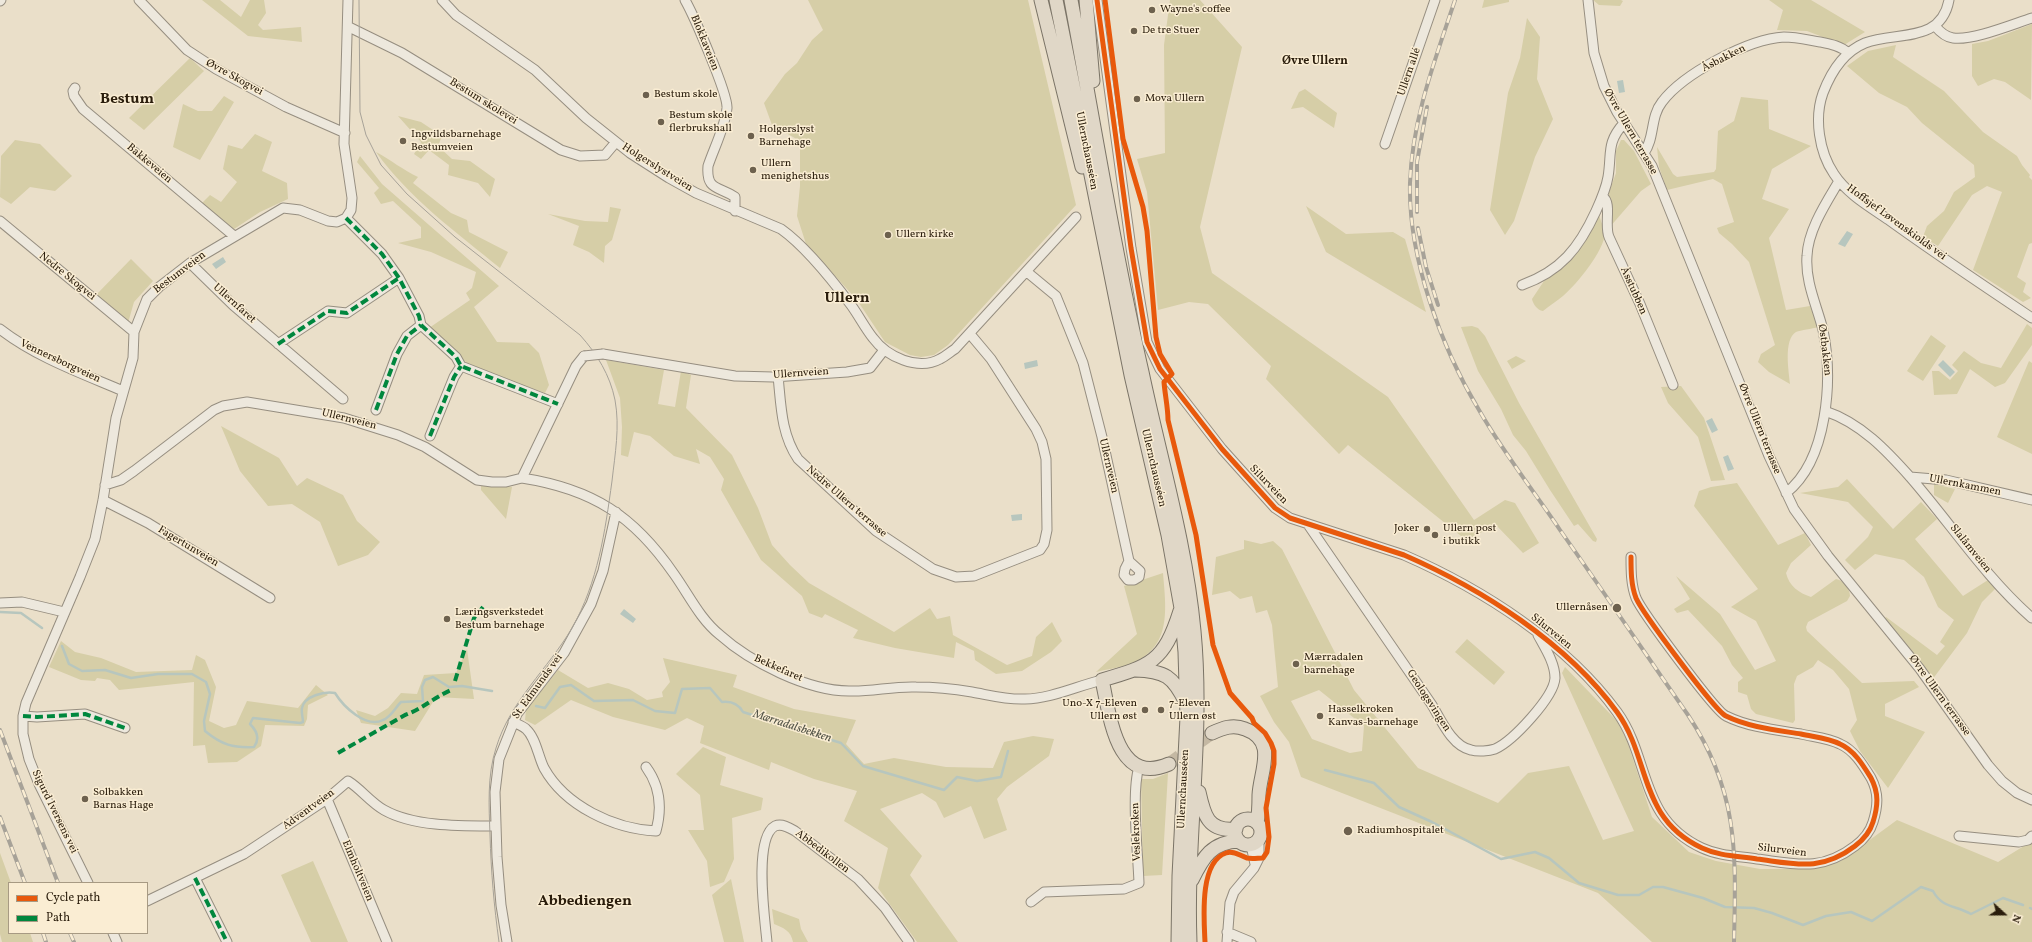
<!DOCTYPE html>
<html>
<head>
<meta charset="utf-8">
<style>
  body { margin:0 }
  #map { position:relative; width:2032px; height:942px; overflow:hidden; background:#eadfc9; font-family:Vollkorn,serif }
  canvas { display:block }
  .legend { position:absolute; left:8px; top:882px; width:140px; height:52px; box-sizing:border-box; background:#faedd3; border:1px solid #a79a83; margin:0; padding:5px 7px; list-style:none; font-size:12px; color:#2a1d0c }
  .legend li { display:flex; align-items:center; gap:8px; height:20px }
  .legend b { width:20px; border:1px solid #a79a83 }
  .north { position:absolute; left:1984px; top:894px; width:40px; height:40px; -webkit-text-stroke:3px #faedd3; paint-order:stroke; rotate:111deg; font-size:11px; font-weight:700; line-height:16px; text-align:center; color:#2a1d0c }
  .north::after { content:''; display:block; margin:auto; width:14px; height:18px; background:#2a1d0c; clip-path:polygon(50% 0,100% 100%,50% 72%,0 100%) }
</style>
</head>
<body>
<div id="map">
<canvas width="2032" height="942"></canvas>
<ul class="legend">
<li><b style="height:5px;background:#e8590c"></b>Cycle path</li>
<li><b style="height:5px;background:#00873e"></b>Path</li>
</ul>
<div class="north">N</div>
</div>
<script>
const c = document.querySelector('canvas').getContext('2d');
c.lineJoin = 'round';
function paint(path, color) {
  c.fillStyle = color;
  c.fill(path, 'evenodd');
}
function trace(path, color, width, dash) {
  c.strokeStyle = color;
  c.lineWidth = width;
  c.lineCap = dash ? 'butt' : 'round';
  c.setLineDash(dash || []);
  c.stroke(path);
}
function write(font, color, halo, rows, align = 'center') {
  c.font = font + ' Vollkorn,serif';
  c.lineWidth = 3;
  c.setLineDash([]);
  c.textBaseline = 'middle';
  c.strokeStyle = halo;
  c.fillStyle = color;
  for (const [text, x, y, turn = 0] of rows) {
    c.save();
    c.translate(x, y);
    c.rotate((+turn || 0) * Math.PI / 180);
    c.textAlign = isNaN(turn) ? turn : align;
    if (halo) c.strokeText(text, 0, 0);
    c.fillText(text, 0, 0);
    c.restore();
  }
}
const green = new Path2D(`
  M202,0H220L241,17L250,0H264L266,13L258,25L263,30L301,27L302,42L248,36Z
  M808,0H1028L1076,205L948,345L934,355L921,357L910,355L885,342L857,300L806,244L797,216L800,186V141L772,125L764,103L785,74L797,63L812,40L823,30Z
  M1170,0H1200L1242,47L1200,227L1212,273L1388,397L1474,520L1505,500L1515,503L1539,543L1523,553L1496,525L1466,540L1348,445L1339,454L1266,379L1271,366L1208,304L1189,302L1158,310L1147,192L1137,159L1165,153L1164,45Z
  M1484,0H1509V2L1482,8Z
  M1593,0H1621L1623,1L1620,6L1599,5Z
  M1769,0H1811L1865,32L1844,45L1807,31L1777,30L1783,10Z
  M1527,18L1540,37L1537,79L1553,119L1535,157L1514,221L1505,235L1490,210L1508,93L1520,58Z
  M2032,24L2031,100L2005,82L1994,79L1978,86L1972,76V44L1988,41Z
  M1896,45L1893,57L1944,91L1983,132L2017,156L2022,165L2030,175L2029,177L2032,180V243L2029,244L2017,277L2026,283L2023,292L2031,298L2023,302L1973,270L2002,192L1987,186L1972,195L1938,246L1923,237L1927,226L1944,211L1954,192L1975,177L1974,165L1922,123L1907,107L1879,93L1847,66L1868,51Z
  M190,58L204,71L144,130L129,118Z
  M1305,89L1337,113L1334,128L1303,107L1291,109L1299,92Z
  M224,96L234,102L200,160L173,147L183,104L198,111H212Z
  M1741,97L1768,100L1769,129L1811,146L1772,169L1762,199L1789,209L1769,238L1786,310L1810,306L1818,327C1812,329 1801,330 1796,332C1783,340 1789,372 1790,384L1769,372L1758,362L1761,354L1775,345L1749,262L1732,244L1719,233L1717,228L1734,222L1722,184L1713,179L1667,190L1659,167L1657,147L1673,174L1677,177L1714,172L1716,169L1718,131L1734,121Z
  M398,116L421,122L442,136L438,146L452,159L470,161L495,179L490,197L478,183L448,175L449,165L429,150L421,159L414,154L421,142Z
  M255,134L272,142L262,171L287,183L288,199L260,212L231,231L201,204L210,195L221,202L237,182L223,169L228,145L242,149Z
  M15,140L40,144L72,176L55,191L30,187L11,204L0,197L1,156Z
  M1621,140H1624L1634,151L1651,184L1641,191L1609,228V192L1616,173V151Z
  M376,152C391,160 403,170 418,177L413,183L451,213L467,220L469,232L508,252L500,268C457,233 409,198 376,152Z
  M360,156L382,184L499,286L474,307L497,342L529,343L539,353L549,385L545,393L471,367L429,328L470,300L466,293L472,288L476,272L431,252L398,243L421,238V227L393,201L381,204L374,193L379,188L357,162Z
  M1306,206L1346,234L1393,232L1405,239L1426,312L1326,252Z
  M610,207L621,209L612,240L605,246L604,263L589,252L573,245L579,226L548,214L585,221L608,222Z
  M1599,215L1605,233C1604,251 1577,284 1563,296C1557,301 1549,306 1543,311C1537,310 1533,304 1532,299L1544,281L1564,267L1583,245Z
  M131,259L153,281L134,302L128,323L95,296Z
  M2027,324L2032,328V345L2005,383L1995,387L1970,369L1957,394L1934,395L1932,371H1939L1950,380L1958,371L1952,365L1964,351L1981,363L2001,368Z
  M1472,326L1478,328L1485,336L1519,403L1597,539L1596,542L1593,541L1578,524L1574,526L1550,490L1526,451L1513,435L1501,409L1478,371L1461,327Z
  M1931,335L1946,346L1923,381L1907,371Z
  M1516,356L1526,361L1512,369L1507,361Z
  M606,360L664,370L658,404L675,407L681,371L691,375L686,408L732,455L758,508L772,545L790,565L809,583L894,632L930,608L937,619L950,616L953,635L1007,665L1032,656L1036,637L1052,622L1062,641L1051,652L1022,671L996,674L975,660L974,651L956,642L954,658L895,648L853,638L858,630L825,614L822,618L809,613L802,596L761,560L721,490L724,479L710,457L696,449L700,464L674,456L650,436L634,432L628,457L621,455L622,427L620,398Z
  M2029,361L2032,363V454L1997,437Z
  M1681,386L1704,418L1725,480L1711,481L1698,437L1668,403L1661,387Z
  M221,426L279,458L297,486L307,478L343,495L357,521L380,542L368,555L338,566L320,522L292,504L268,506L240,471Z
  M1847,479L1893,529L1921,502L1937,519L1915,539L1963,596L1988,580L1996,588L1982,602L1967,633L1932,680L1883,620L1886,617L1937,655L1945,646L1940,642L1954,620L1938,607L1924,577L1904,560L1875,554L1855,570L1845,560L1868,537L1873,527L1848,502L1800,493L1838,487Z
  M1737,483L1778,545L1805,533L1811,545L1791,563L1786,573C1789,586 1799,593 1811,597L1836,579C1843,580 1850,589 1850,596L1847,601L1808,622L1806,627L1807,631L1862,683L1914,681L1919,687L1885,704V716L1925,732L1888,788L1860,751L1850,731L1857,720L1849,689L1833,670L1818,660L1813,667L1797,676L1794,684L1795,720L1793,723L1756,714L1751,709L1747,695L1738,692V682L1743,678L1732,665L1722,646L1688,610L1677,613L1674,609L1690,599L1676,576L1720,614L1755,670L1776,661L1756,621L1731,607L1758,589L1694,506L1699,491L1711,487Z
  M1934,484L1955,489L1948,503L1934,495Z
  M481,486L512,487L506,519L481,490Z
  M1244,540L1261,544L1273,541L1282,549L1354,690L1418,768L1498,803L1528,773L1569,766L1603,840L1634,831L1562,673L1565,667L1617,721L1627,741L1652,817L1689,852L1716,861L1760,869H1809L1841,861L1897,820L1998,862L2032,841V942H1652L1598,893L1301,777L1289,742L1274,722L1260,696L1278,687L1272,625L1267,610L1256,613L1252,596L1240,599L1230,591L1212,595L1216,557L1244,549ZM1319,690L1364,726L1362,751L1350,753L1312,739L1291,701Z
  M1163,573C1166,609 1172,647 1132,663C1121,668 1107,669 1096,672L1137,634L1124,586Z
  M1467,639L1505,672L1494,685L1455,652Z
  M61,641L75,652L101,658L136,672L192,670L196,655L205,660L216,687L209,721L224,728L236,725L247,701L298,708L316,685L328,695L308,705L307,719L304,726L265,725L261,746L237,762L208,763L205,745L193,746L194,682L119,690L110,680L97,678L95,681L81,680L49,667Z
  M467,649L474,699L436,697L415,731L361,723L356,710L375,716L388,708L401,693L417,694L424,675L456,673Z
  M663,658L737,675L733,687L794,709L856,720L846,744L864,764L894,758L946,767L993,768L1004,742L1033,736L1054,739L1049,756L1007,787L997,799L1007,830L984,839L971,806L944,818L936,802L922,793L880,809L922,856L910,875L958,942H917L878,888L888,848L844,821L857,791L814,779L771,762L769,770L700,743L704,726L687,718L665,730L613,717L571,700L535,725L525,720L526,710L558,670L588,688L608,683L629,689L647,700L663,697L662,692L670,682Z
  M703,747L726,757L720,785L763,798L761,810L732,818L734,859L724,882L710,887L707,861L688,830H704L700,795L676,774Z
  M1168,773L1162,875L1143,876L1141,779H1153Z
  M0,853L11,883H9V933H30L33,942H2L0,934Z
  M313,861L348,942H311L281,875Z
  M731,879L744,942H724L712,895Z
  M772,909L799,919L801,929L808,942H793C791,931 784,928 774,924Z`);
const water = new Path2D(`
  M1623,80L1625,92L1619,93L1617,81Z
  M1847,231L1853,234L1845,247L1838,244Z
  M223,257L226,262L216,269L212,264Z
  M1037,360L1038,366L1025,369L1024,363Z
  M1943,360L1955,372L1950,377L1938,365Z
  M1712,418L1718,430L1712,433L1706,421Z
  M1728,455L1734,469L1728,471L1723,457Z
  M1022,514V520L1012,521L1011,515Z
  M624,609L636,619L633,623L620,614Z`);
const stream = new Path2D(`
  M0,612L21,613L42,628
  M62,646L69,664L82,671L105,670L131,678L158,674H192L206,682L210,694L204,721L205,731C222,745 233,748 254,747C260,739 257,731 250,724L253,718L300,723L303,722C303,718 301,712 302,708C304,696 325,691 335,693C343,706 366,729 383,720C391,717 395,708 401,702L423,701L422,687L425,680L433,677L449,687L462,686L492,691
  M536,706L545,708L560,687L571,685L594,701L633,700L655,711L675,713L682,689L710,688L722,702C731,701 738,703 743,712L841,743L863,766L944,790L957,777L977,781L1001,777L1008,751
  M1325,770L1374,783L1399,807L1432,822L1501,859L1535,852L1549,858L1579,883L1618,895H1639L1653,887H1663L1703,898L1725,907L1754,908L1772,913L1803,925L1826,916L1851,912L1872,921L1921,887L1933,891C1942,908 1955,905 1971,914L2003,898L2023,905
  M2030,908L2032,909`);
const highwayTunnel = new Path2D(`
  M1169,764L1212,733`);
const minor = new Path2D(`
  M139,0L187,50L216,69L286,107L345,133
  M442,0L456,15L535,70L586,118L630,153L669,178L696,193L781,229C805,246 833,281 851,305C859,316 865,328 873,338C887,357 918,371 940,359C946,356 950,352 955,349L1076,217
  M685,0C694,16 728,94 727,108C725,127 714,148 708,166C706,191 719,186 735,197V211
  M1097,0L1131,248L1147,342L1160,369L1222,449L1275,508L1290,518L1404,555C1482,589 1567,643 1617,712C1651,759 1638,818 1702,848C1719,856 1738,856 1757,859C1796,864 1821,872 1855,846C1863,840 1870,832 1873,822C1878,806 1879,793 1871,778C1863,765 1854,750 1840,744C1828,738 1814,737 1801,734C1776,730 1748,727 1726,716C1715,711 1642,612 1636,598C1631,585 1631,571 1631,557
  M1588,0L1594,53L1604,86L1617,112L1652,166L1769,456L1794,509L1828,556L1920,669L1988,765L2002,781L2017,793L2032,800
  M1949,0C1941,44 1896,31 1865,43C1843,52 1831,72 1823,93C1814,118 1819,152 1834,174C1847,194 1870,207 1889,220C1936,254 1984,286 2032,318
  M0,1L1,0
  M1935,26C1940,32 1945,37 1953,38C1972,41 2013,24 2032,18
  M349,27L402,53L561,150L580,156L605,155L616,142
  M75,88L73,91L74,96L83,109L234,236
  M1385,144L1435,0
  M1644,153C1655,138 1650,117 1662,102C1683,74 1748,39 1784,37C1796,37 1808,40 1820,42C1830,44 1841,46 1848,53
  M1603,197C1612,203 1604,225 1609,237L1640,304L1673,385
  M346,218L382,254L399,278L419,316L421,325
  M0,221L134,332
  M190,263L233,305L343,399
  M1027,272L1056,296L1083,363L1102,437L1129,561L1140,571L1139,577L1134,580H1128L1124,575L1125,569L1129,561
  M1522,285C1561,271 1579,248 1596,211C1601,200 1606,189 1608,177C1612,153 1606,143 1624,123
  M421,325L456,357L461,366L558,404
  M0,329C36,357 81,373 123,391
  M278,344L328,311L347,313L399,278
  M603,354L735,376L773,377L847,372L870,368L884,350
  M778,376C781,405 781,434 798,459L876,531L933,569L956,577L974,576L1040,550L1044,544L1047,530L1046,459L1042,442L1036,429L991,359L970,334
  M376,410L397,354L407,336L421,325
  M1825,411C1861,423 1887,451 1911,478C1951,524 1986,578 2032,618
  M430,436L454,377L461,366
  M1910,477L1946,480L2032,500
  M522,478C593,489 634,516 674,574C689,595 700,619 720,635C750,662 808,691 849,691C871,692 893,686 916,687C934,687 954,689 972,692C989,695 1007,700 1025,699C1050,699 1077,686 1102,680
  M105,485L121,480L134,471L214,410L223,406L247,402L344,418L398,435L425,447L477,480L492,482H506L522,478L576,366L584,356
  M1786,493C1828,460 1833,379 1823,330C1817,306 1805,282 1807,256C1808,230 1826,203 1839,181
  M103,500L148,523L270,598
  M1309,526L1432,705C1441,720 1452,746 1471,750C1478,752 1489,751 1495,749C1513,741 1554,697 1555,678C1555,663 1545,648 1538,635
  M0,603L22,602L64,612
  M23,716L37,717L85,714L125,728
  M513,722C517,724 523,726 526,729C536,738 538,756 544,768C565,806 614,829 656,831C662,809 660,786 646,767
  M327,799L387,942
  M1959,836L2019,842L2028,840L2032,836
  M1248,844L1252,850L1255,864
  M195,878L227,942
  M88,883L39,784L29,759L23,734V716L26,703L80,577L95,539L103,500L116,418L133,358L134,332L147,299L159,287L190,263L283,208L300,210L328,221L337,222L346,218L351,210L352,198L344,144L348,0
  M147,901L244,854L327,799L348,781C361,789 370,802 384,810C414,827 462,826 496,826
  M1031,902L1044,892L1124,889L1139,883C1138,854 1131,792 1139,767
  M1227,932L1251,942
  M113,933L117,942
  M507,942L501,905L497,857L495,792L499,759L517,714L564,653L591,604L603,571L616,512
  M767,942C765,920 753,838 775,826C782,823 790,828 795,831L858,879L885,908L909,942
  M1227,942L1230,903L1234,892L1254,868L1259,858V838`);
const highway = new Path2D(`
  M1041,0L1082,167
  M1056,0L1131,375L1168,535L1181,608L1185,652L1187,717L1179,876L1178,942
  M1071,0C1094,124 1114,249 1142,372C1160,458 1186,543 1194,631C1204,735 1186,838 1190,942
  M1086,0L1093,81
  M1135,670C1165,671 1173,676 1186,703
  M1212,733C1223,728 1233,724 1245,729C1278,741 1260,771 1259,795C1259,804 1259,813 1257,823
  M1169,764C1116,787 1110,715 1102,680C1150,666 1164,662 1180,611
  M1199,792C1204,815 1208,832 1236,829
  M1235 832a13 13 0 1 1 26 0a13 13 0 1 1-26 0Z
  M1192,880C1203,857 1212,842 1239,841`);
const tram = new Path2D(`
  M359,0L360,112L366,135L381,165L407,194L455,237L580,335C597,354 610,375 615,400C620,427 615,454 612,481C605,532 598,582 572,628C548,669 510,701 496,748C487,776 489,806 490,835C491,871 494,906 499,942`);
const rail = new Path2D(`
  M1455,0C1435,60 1412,119 1410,183C1408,257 1441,347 1479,410C1503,452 1533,490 1560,530C1603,591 1645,653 1688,715C1739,792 1736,853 1734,942
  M1417,212V162L1427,107
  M1418,228L1426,267L1438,305
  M0,730L58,883
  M0,817L25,883
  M43,933L46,942
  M70,933L74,942`);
const minorBridge = new Path2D(`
  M584,356L603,354`);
const quiet = new Path2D(`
  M346,218L382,254L399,278L419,316L421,325
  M421,325L456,357L461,366L558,404
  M278,344L328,311L347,313L399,278
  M376,410L397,354L407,336L421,325
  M430,436L454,377L461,366
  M455,681L474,618L483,607
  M23,716L37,717L85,714L125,728
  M338,753L405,715C422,709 435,697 451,690
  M195,878L227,942`);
const cycleway = new Path2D(`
  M1097,0L1131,248L1147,342L1160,369L1222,449L1275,508L1290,518L1404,555C1482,589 1567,643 1617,712C1651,759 1638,818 1702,848C1719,856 1738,856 1757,859C1796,864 1821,872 1855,846C1863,840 1870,832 1873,822C1878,806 1879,793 1871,778C1863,765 1854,750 1840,744C1828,738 1814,737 1801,734C1776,730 1748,727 1726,716C1715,711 1642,612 1636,598C1631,585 1631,571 1631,557
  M1105,0L1123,139L1143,207L1147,231L1156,337L1160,354L1172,374L1164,382C1165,395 1168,408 1168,420L1196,535L1213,645L1230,693L1252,718L1254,723L1265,733L1271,743L1274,751V764L1266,808L1269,837L1267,852L1263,858C1258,858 1252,859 1247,858C1240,856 1234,850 1226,853C1199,862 1204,919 1205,942`);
const markers = [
  [1152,10,4,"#6d614e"],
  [1134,31,4,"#6d614e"],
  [646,95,4,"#6d614e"],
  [1137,99,4,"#6d614e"],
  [661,122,4,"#6d614e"],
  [751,136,4,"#6d614e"],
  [403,141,4,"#6d614e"],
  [753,170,4,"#6d614e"],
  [888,235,4,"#6d614e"],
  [1427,529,4,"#6d614e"],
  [1435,535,4,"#6d614e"],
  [1617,608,5,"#6d614e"],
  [447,619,4,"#6d614e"],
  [1296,664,4,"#6d614e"],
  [1145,710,4,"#6d614e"],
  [1161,710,4,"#6d614e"],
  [1320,716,4,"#6d614e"],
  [85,799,4,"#6d614e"],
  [1348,831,5,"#6d614e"]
];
const poiNames = [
  ["Wayne's coffee",1160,10],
  ["De tre Stuer",1142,31],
  ["Bestum skole",654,95],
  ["Mova Ullern",1145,99],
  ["Bestum skole",669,116],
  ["flerbrukshall",669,129],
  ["Holgerslyst",759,130],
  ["Barnehage",759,143],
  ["Ingvildsbarnehage",411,135],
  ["Bestumveien",411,148],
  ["Ullern",761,164],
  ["menighetshus",761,177],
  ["Ullern kirke",896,235],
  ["Joker",1419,529,"right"],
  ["Ullern post",1443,529],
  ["i butikk",1443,542],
  ["Ullernåsen",1608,608,"right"],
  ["Læringsverkstedet",455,613],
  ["Bestum barnehage",455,626],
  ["Mærradalen",1304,658],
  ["barnehage",1304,671],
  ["Uno-X 7-Eleven",1137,704,"right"],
  ["Ullern øst",1137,717,"right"],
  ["7-Eleven",1169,704],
  ["Ullern øst",1169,717],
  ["Hasselkroken",1328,710],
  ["Kanvas-barnehage",1328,723],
  ["Solbakken",93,793],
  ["Barnas Hage",93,806],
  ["Radiumhospitalet",1357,831]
];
const streetNames = [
  ["Blokkaveien",704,43,68],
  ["Åsbakken",1724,59,-27],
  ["Ullern allé",1410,72,-71],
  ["Øvre Skogvei",234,78,29],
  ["Bestum skolevei",483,102,32],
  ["Øvre Ullern terrasse",1630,132,60],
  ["Ullernchausséen",1086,151,79],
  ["Bakkeveien",149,164,40],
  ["Holgerslystveien",657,168,32],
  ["Hoffsjef Løvenskiolds vei",1896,223,36],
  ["Bestumveien",180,273,-37],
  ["Nedre Skogvei",67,277,39],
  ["Åsstubben",1633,291,66],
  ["Ullernfaret",234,304,42],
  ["Østbakken",1824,350,83],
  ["Vennersborgveien",60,362,25],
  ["Ullernveien",801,374,-4],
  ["Ullernveien",349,420,14],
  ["Øvre Ullern terrasse",1759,429,68],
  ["Ullernveien",1108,466,77],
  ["Ullernchausséen",1153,468,77],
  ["Silurveien",1268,485,46],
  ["Ullernkammen",1965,486,11],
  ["Nedre Ullern terrasse",846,502,41],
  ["Fagertunveien",188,547,31],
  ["Slalåmveien",1970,549,51],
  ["Silurveien",1551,632,39],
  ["Bekkefaret",778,669,24],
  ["St. Edmunds vei",538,687,-54],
  ["Øvre Ullern terrasse",1939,696,54],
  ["Geologsvingen",1428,701,57],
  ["Ullernchausséen",1184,789,-87],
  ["Adventveien",309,810,-36],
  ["Sigurd Iversens vei",54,812,64],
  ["Veslekroken",1137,832,-92],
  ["Silurveien",1782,851,7],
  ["Abbedikollen",822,852,37],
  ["Elmholtveien",357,871,67]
];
const neighbourhoodNames = [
  ["Øvre Ullern",1315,62]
];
const waterNames = [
  ["Mærradalsbekken",792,727,18]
];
const districtNames = [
  ["Bestum",127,100],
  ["Ullern",847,299],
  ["Abbediengen",585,902]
];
paint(green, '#d6cea7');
paint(water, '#b7c6be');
trace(stream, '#b7c6be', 2.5);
trace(highwayTunnel, '#c4b8a3', 13, [13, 6]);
trace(minor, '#968e80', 11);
trace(highway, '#7b7467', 15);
trace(minor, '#ede8dd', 9);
trace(highway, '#e0d7c7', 13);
trace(tram, '#a7a298', 1);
trace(rail, '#a7a298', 4);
trace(rail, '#faedd3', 2.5, [8]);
trace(minorBridge, '#968e80', 11, []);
trace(minorBridge, '#ede8dd', 9);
trace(quiet, '#00873e', 4, [8, 4]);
trace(cycleway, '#e8590c', 5);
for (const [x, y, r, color] of markers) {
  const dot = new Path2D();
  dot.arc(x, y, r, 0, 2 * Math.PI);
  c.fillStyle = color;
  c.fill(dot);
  trace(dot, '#faedd3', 1.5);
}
write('11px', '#2a1d0c', '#faedd3', poiNames, 'left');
write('11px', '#2a1d0c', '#faedd3', streetNames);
write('bold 12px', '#2a1d0c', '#faedd3', neighbourhoodNames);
write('italic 12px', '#545549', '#faedd3', waterNames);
write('bold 15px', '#2a1d0c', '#faedd3', districtNames);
</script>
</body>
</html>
